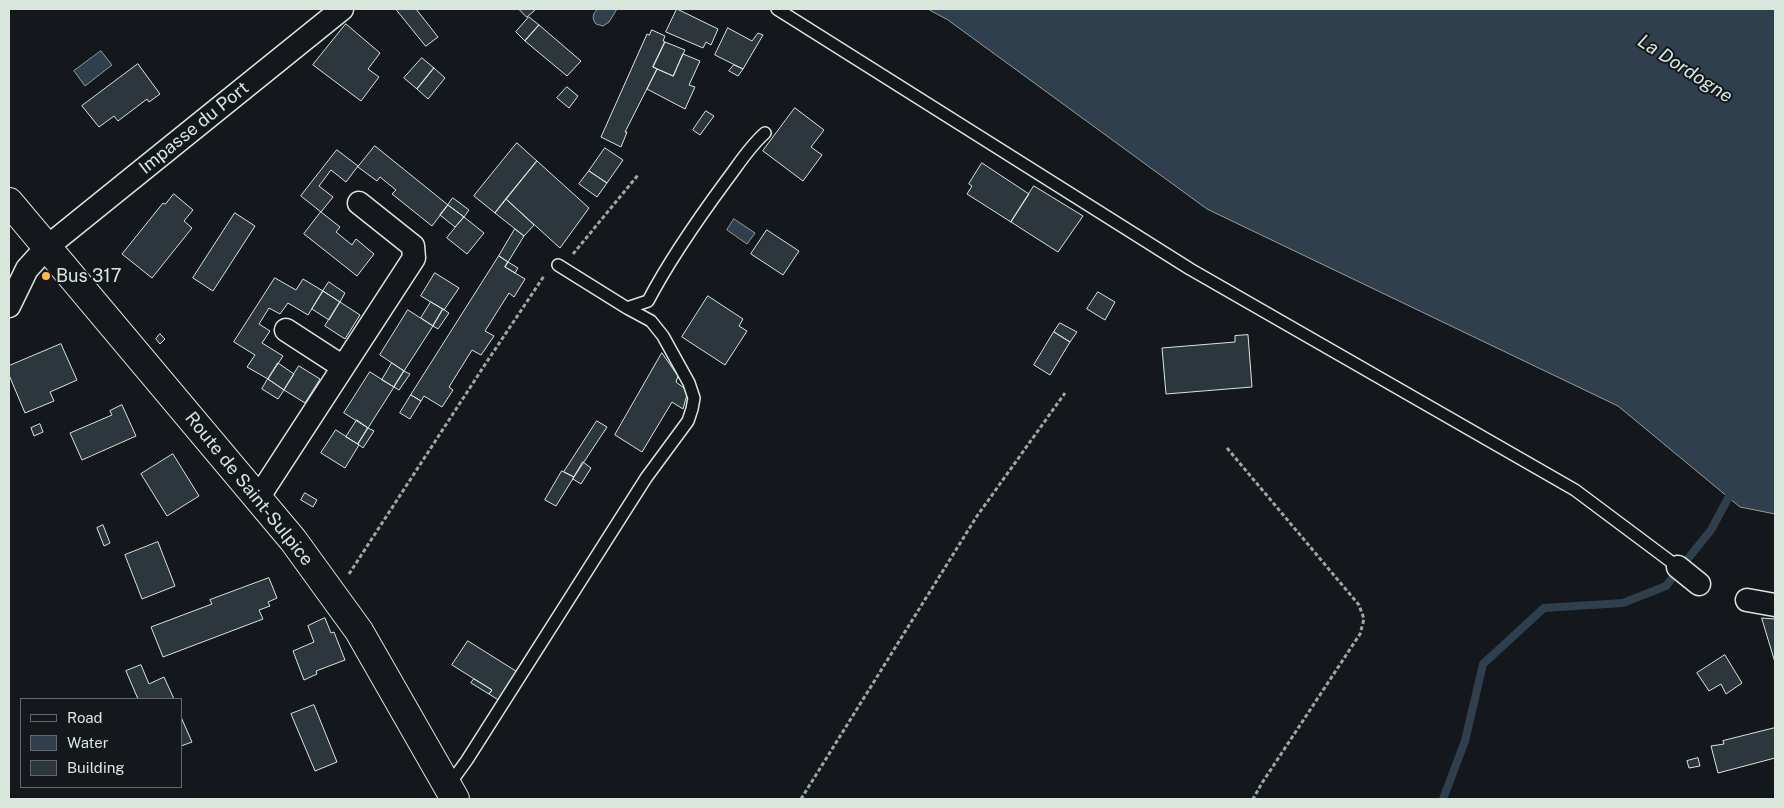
<!DOCTYPE html>
<html>
<head>
<meta charset="utf-8">
<style>
  body { margin:0 }
  #map { position:relative; width:1784px; height:808px; overflow:hidden; background:#14181c; font-family:"Public Sans",sans-serif }
  canvas { display:block }
  .frame { position:absolute; inset:0; border:10px solid #d8e6dc; pointer-events:none }
  .legend { position:absolute; left:20px; top:698px; width:162px; height:90px; box-sizing:border-box; background:#14181c; border:1px solid #626a69; margin:0; padding:6px 9px; list-style:none; font-size:15px; color:#d8e6dc }
  .legend li { display:flex; align-items:center; gap:10px; height:25px }
  .legend b { width:25px; border:1px solid #626a69 }
</style>
</head>
<body>
<div id="map">
<canvas width="1784" height="808"></canvas>
<div class="frame"></div>
<ul class="legend">
<li><b style="height:6px;background:#14181c"></b>Road</li>
<li><b style="height:14px;background:#2f3f4d"></b>Water</li>
<li><b style="height:14px;background:#2c363c"></b>Building</li>
</ul>
</div>
<script>
const c = document.querySelector('canvas').getContext('2d');
c.lineJoin = 'round';
function paint(path, color) {
  c.fillStyle = color;
  c.fill(path, 'evenodd');
}
function trace(path, color, width, dash) {
  c.strokeStyle = color;
  c.lineWidth = width;
  c.lineCap = dash ? 'butt' : 'round';
  c.setLineDash(dash || []);
  c.stroke(path);
}
function write(font, color, halo, rows, align = 'center') {
  c.font = font + ' "Public Sans",sans-serif';
  c.lineWidth = 4;
  c.setLineDash([]);
  c.textBaseline = 'middle';
  c.strokeStyle = halo;
  c.fillStyle = color;
  for (const [text, x, y, turn = 0] of rows) {
    c.save();
    c.translate(x, y);
    c.rotate((+turn || 0) * Math.PI / 180);
    c.textAlign = isNaN(turn) ? turn : align;
    if (halo) c.strokeText(text, 0, 0);
    c.fillText(text, 0, 0);
    c.restore();
  }
}
const water = new Path2D(`
  M598,9H617L609,22L603,26L596,24C592,19 592,13 598,9Z
  M928,9H1775V514L1740,507L1618,406L1207,209L948,20Z
  M101,51L112,65L85,86L74,71Z
  M734,219L755,233L747,244L727,230Z`);
const stream = new Path2D(`
  M1443,799L1465,741L1483,664L1544,608L1623,603L1666,586L1711,530L1733,489`);
const building = new Path2D(`
  M396,9H416L438,37L426,46Z
  M519,9H533L535,10L527,17Z
  M677,9L718,29L711,45L706,42L703,48L666,32Z
  M529,17L539,25L525,41L516,32Z
  M346,24L380,53L368,69L379,77L361,101L313,65Z
  M539,25L581,61L567,76L525,41Z
  M728,28L752,41L758,33L763,35L743,69L715,55Z
  M652,30L665,36L663,41L665,42L653,67L657,69L625,132H627L621,147L601,137L647,34L649,35Z
  M665,42L685,50L673,76L653,67Z
  M683,54L700,61L689,85L695,87L685,109L647,89L657,69L673,76Z
  M422,58L434,68L417,89L404,78Z
  M138,64L160,94L149,102L147,99L118,121L114,116L99,127L82,106Z
  M734,65L743,69L738,76L729,71Z
  M434,68L445,78L428,99L417,89Z
  M567,87L578,96L569,108L557,98Z
  M795,108L824,130L811,147L822,155L803,181L763,151Z
  M706,111L714,116L700,135L693,130Z
  M517,143L537,161L495,213L474,196Z
  M375,146L448,205L432,226L392,194L396,190L380,177L377,181L358,167Z
  M605,148L623,160L607,183L589,171Z
  M337,150L358,166L346,182L331,170L319,186L333,197L321,212L301,196Z
  M537,161L589,208L560,248L506,199Z
  M982,163L1029,194L1011,222L967,194L972,186L969,184Z
  M589,171L607,183L597,197L579,184Z
  M1034,186L1083,216L1058,252L1011,222Z
  M174,194L193,210L184,221L192,228L152,278L122,254L163,203L165,204Z
  M453,198L469,210L464,217L448,205Z
  M506,199L534,225L524,236L495,213Z
  M448,205L464,217L455,227L440,215Z
  M321,212L340,227L336,232L352,245L356,239L374,254L357,276L304,234Z
  M235,213L255,226L213,291L193,278Z
  M464,217L484,233L467,254L447,238Z
  M515,229L524,236L508,262L499,256Z
  M767,230L799,251L783,275L751,254Z
  M499,256L508,262L505,267L525,279L514,297L509,293L485,331L494,336L481,355L472,350L449,387L453,390L442,407L424,396L421,401L411,395Z
  M508,262L518,268L515,273L505,267Z
  M435,273L459,288L444,310L421,296Z
  M275,278L296,290L303,279L323,291L308,315L288,303L280,314L269,308L259,324L270,331L262,343L283,356L268,379L247,367L255,355L234,342Z
  M329,282L345,293L340,302L323,291Z
  M323,291L340,302L329,320L312,309Z
  M1098,292L1115,302L1105,320L1087,309Z
  M708,296L743,319L739,326L747,331L725,365L682,337Z
  M340,302L360,315L345,339L325,326Z
  M431,302L443,309L433,326L421,318Z
  M443,309L449,313L438,329L433,326Z
  M408,310L433,326L404,371L380,355Z
  M1060,323L1077,332L1070,342L1054,332Z
  M1054,332L1070,342L1050,375L1034,365Z
  M160,334L165,339L160,344L156,339Z
  M1248,335L1252,387L1166,394L1162,348L1235,342V336Z
  M61,344L77,380L50,392L54,401L25,413L9,375V366Z
  M662,353L678,376L676,382L688,391L683,409L672,402L642,452L615,435Z
  M278,363L294,374L284,390L268,379Z
  M392,363L404,371L394,387L382,380Z
  M299,366L320,379L305,403L284,390Z
  M404,371L410,374L399,390L394,387Z
  M370,372L394,387L368,428L344,413Z
  M268,379L284,390L278,399L262,389Z
  M411,395L421,401L410,419L400,413Z
  M122,405L136,436L82,460L70,433L112,415L110,411Z
  M357,420L368,428L358,444L346,437Z
  M597,421L607,427L574,477L564,472Z
  M40,424L43,432L34,436L31,428Z
  M368,428L374,431L363,448L358,444Z
  M336,430L359,445L345,468L321,453Z
  M173,454L199,496L167,516L141,474Z
  M583,462L591,468L581,484L573,479Z
  M562,471L574,477L556,506L545,500Z
  M305,493L317,500L313,507L301,500Z
  M103,525L110,543L104,546L97,528Z
  M158,542L175,586L142,599L125,555Z
  M269,578L277,598L268,602L270,606L259,610L263,619L163,657L151,627L212,604L210,600Z
  M325,618L331,633L334,632L345,660L316,671L317,674L304,680L293,651L314,642L308,626Z
  M1762,618L1775,619V662Z
  M468,641L519,673L500,701L489,694L492,690L452,665Z
  M1725,655L1742,683L1726,694L1721,684L1709,691L1697,673Z
  M141,665L149,684L164,677L174,699H138L126,671Z
  M474,679L492,690L489,694L471,683Z
  M314,705L337,762L315,771L291,714Z
  M181,717L192,742L181,746Z
  M1775,728V758L1718,773L1711,746L1724,744L1723,741Z
  M1698,758L1700,766L1689,768L1687,761Z`);
const path = new Path2D(`
  M573,254L638,175
  M1227,448L1359,605L1364,619L1360,634L1262,783L1253,799
  M349,574L486,363L544,276
  M801,799L977,516L1065,393`);
const lane = new Path2D(`
  M777,9L1190,269L1575,490L1678,567
  M558,265L627,308L648,301C670,259 698,219 726,181C739,164 749,147 765,133
  M449,785L467,760L646,478L688,421L692,409L694,398L689,383L663,336L651,321L627,308`);
const street = new Path2D(`
  M9,306L27,269L47,247L342,9
  M286,330L343,367
  M258,498L414,258L413,246L359,203
  M1678,567L1699,584
  M1747,600L1775,605`);
const secondary = new Path2D(`
  M9,202L293,540L359,631L455,799`);
const markers = [
  [46,276,5,"#ffb74d"]
];
const streetNames = [
  ["Impasse du Port",194,128,-39],
  ["Route de Saint-Sulpice",249,489,51]
];
const poiNames = [
  ["Bus 317",56,276]
];
const waterNames = [
  ["La Dordogne",1685,69,33]
];
paint(water, '#2f3f4d');
trace(water, '#939e99', 1);
trace(stream, '#2f3f4d', 8);
paint(building, '#2c363c');
trace(building, '#d8e6dc', 1);
trace(lane, '#d8e6dc', 14);
trace(street, '#d8e6dc', 25);
trace(secondary, '#d8e6dc', 30);
trace(path, '#9da8a2', 3, [4, 2.5]);
trace(lane, '#14181c', 11);
trace(street, '#14181c', 22);
trace(secondary, '#14181c', 28);
for (const [x, y, r, color] of markers) {
  const dot = new Path2D();
  dot.arc(x, y, r, 0, 2 * Math.PI);
  c.fillStyle = color;
  c.fill(dot);
  trace(dot, '#14181c', 2);
}
write('18px', '#d8e6dc', '#14181c', streetNames);
write('18px', '#d8e6dc', '#14181c', poiNames, 'left');
write('italic 19px', '#d8e6dc', '#14181c', waterNames);
</script>
</body>
</html>
